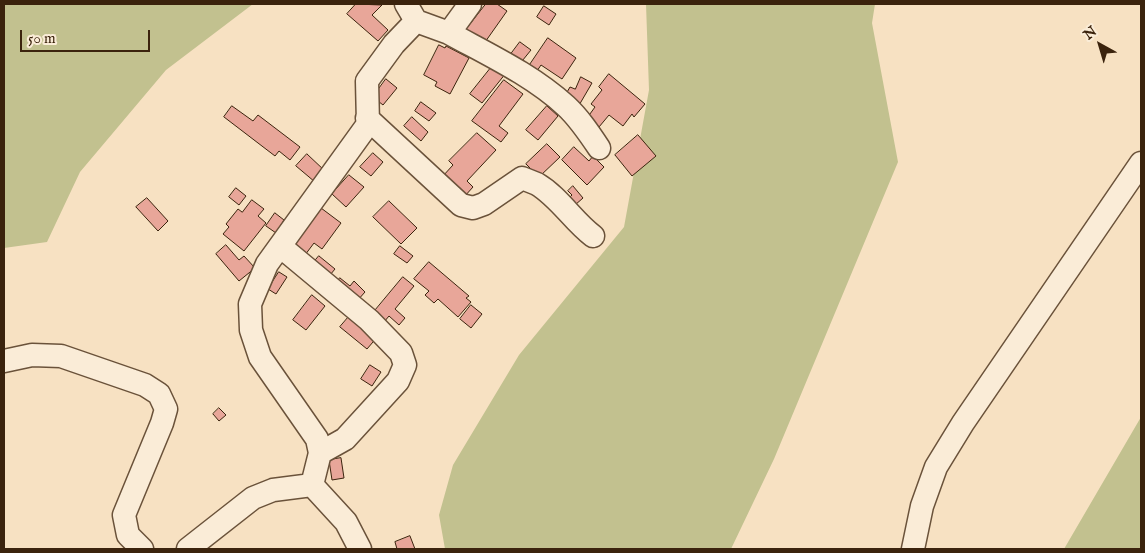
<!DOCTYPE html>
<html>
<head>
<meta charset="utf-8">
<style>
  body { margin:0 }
  #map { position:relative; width:1145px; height:553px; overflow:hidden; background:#f7e1c2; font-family:"IM FELL English",serif }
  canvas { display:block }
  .frame { position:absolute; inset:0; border:5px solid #3b230d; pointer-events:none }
  .north { position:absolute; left:1075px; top:20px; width:50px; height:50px; -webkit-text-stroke:4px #faecd7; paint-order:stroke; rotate:321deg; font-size:14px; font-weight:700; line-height:20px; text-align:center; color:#3b230d }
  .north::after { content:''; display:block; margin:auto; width:18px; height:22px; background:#3b230d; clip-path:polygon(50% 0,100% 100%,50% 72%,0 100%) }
  .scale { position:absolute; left:20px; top:30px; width:130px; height:22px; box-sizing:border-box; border:2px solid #3b230d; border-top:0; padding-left:6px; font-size:15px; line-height:18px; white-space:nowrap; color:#3b230d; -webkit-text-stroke:4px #faecd7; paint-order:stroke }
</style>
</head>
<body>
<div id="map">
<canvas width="1145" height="553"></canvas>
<div class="frame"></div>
<div class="north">N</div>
<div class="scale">50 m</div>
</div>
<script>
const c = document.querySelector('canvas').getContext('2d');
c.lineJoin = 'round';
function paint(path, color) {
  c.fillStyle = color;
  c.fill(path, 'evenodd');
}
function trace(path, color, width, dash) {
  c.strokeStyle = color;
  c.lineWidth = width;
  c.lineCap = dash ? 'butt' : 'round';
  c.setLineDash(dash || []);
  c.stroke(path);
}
const green = new Path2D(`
  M4,4H253L166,70L80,172L47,242L4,248Z
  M646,4H875L872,23L898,162L774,459L731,549H445L439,515L453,465L519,355L624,227L649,90Z
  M1141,417V549H1064Z`);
const building = new Path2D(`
  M356,4L382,5L372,15L388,30L378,41L347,14Z
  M486,4H497L507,11L483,45L465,31Z
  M544,6L556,14L549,25L537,17Z
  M548,38L576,58L562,79L541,65L535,74L527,69Z
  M520,42L531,50L518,66L508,58Z
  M439,45L445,48L446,46L469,58L450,94L435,86L437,82L424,75Z
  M494,64L506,73L482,103L470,94Z
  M609,74L645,104L634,117L632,114L623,126L609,115L599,127L587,118L595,107L591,104L602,90L599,87Z
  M581,77L592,83L578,107L563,99L570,87L575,89Z
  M386,79L397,88L383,105L373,97Z
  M504,80L523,94L499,126L508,133L501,142L472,121Z
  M421,102L436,113L429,121L415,111Z
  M232,106L253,121L258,115L300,147L290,160L279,151L275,156L224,117Z
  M547,106L558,116L538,140L526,130Z
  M412,117L428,132L421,141L404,126Z
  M477,133L496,150L467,181L473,187L464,197L442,177L453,165L449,161Z
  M638,135L656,156L632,176L615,155Z
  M547,144L560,157L539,177L526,164Z
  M574,147L589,161L593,156L604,167L587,185L562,160Z
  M373,153L383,162L371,176L360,167Z
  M307,154L325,171L315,182L296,166Z
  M349,175L364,187L346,207L332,194Z
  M573,186L583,198L575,205L569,198L572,195L568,191Z
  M236,188L246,196L239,205L229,197Z
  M147,198L168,221L158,231L136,207Z
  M252,200L264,209L258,216L266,223L244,251L223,234L229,227L226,224L238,209L242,212Z
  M389,201L417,228L401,244L373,217Z
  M321,208L341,223L322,249L314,243L305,255L293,245Z
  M275,213L284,220L276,233L266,226Z
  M226,245L239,260L244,256L255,268L239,281L216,254Z
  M400,246L413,256L407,263L394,254Z
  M319,256L335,269L330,275L314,262Z
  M429,262L469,296L466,298L471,302L458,317L438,299L434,303L425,295L429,291L414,279Z
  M279,272L287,277L276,294L268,289Z
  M403,277L414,286L395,309L405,318L399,325L389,316L384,322L373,313Z
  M340,278L350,286L354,281L365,292L357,301L336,283Z
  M312,295L325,306L306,330L293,320Z
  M471,305L482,314L471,328L460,319Z
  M352,313L379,335L367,349L340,327Z
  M370,365L381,372L372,386L361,379Z
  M219,408L226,415L219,421L213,414Z
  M341,458L344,478L332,480L329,460Z
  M410,536L415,549H397L395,542Z`);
const minor = new Path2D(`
  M406,4L416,21L449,33L470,4
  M449,33C489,55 532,75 566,106C579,118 589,133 599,148
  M367,118L461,205L473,208L484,204L522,178C527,180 532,182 537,184C559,197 573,221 593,236
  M280,246L369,320L401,353L405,365L398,381L345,439L320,453
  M4,361L32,355L61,356L145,385L159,394L166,409L162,423L124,515L128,535L142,549
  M188,549L253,498L273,490L312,485
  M360,549L346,522L312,485L320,453L317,439L260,357L251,330L250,304L267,264L368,124L367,81L394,44L416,21
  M913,549L922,506L936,467L963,423L1141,163`);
paint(green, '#c2c18f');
paint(building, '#e8a699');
trace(building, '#3b230d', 1);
trace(minor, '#6a523a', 25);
trace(minor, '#faecd7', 22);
</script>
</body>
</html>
